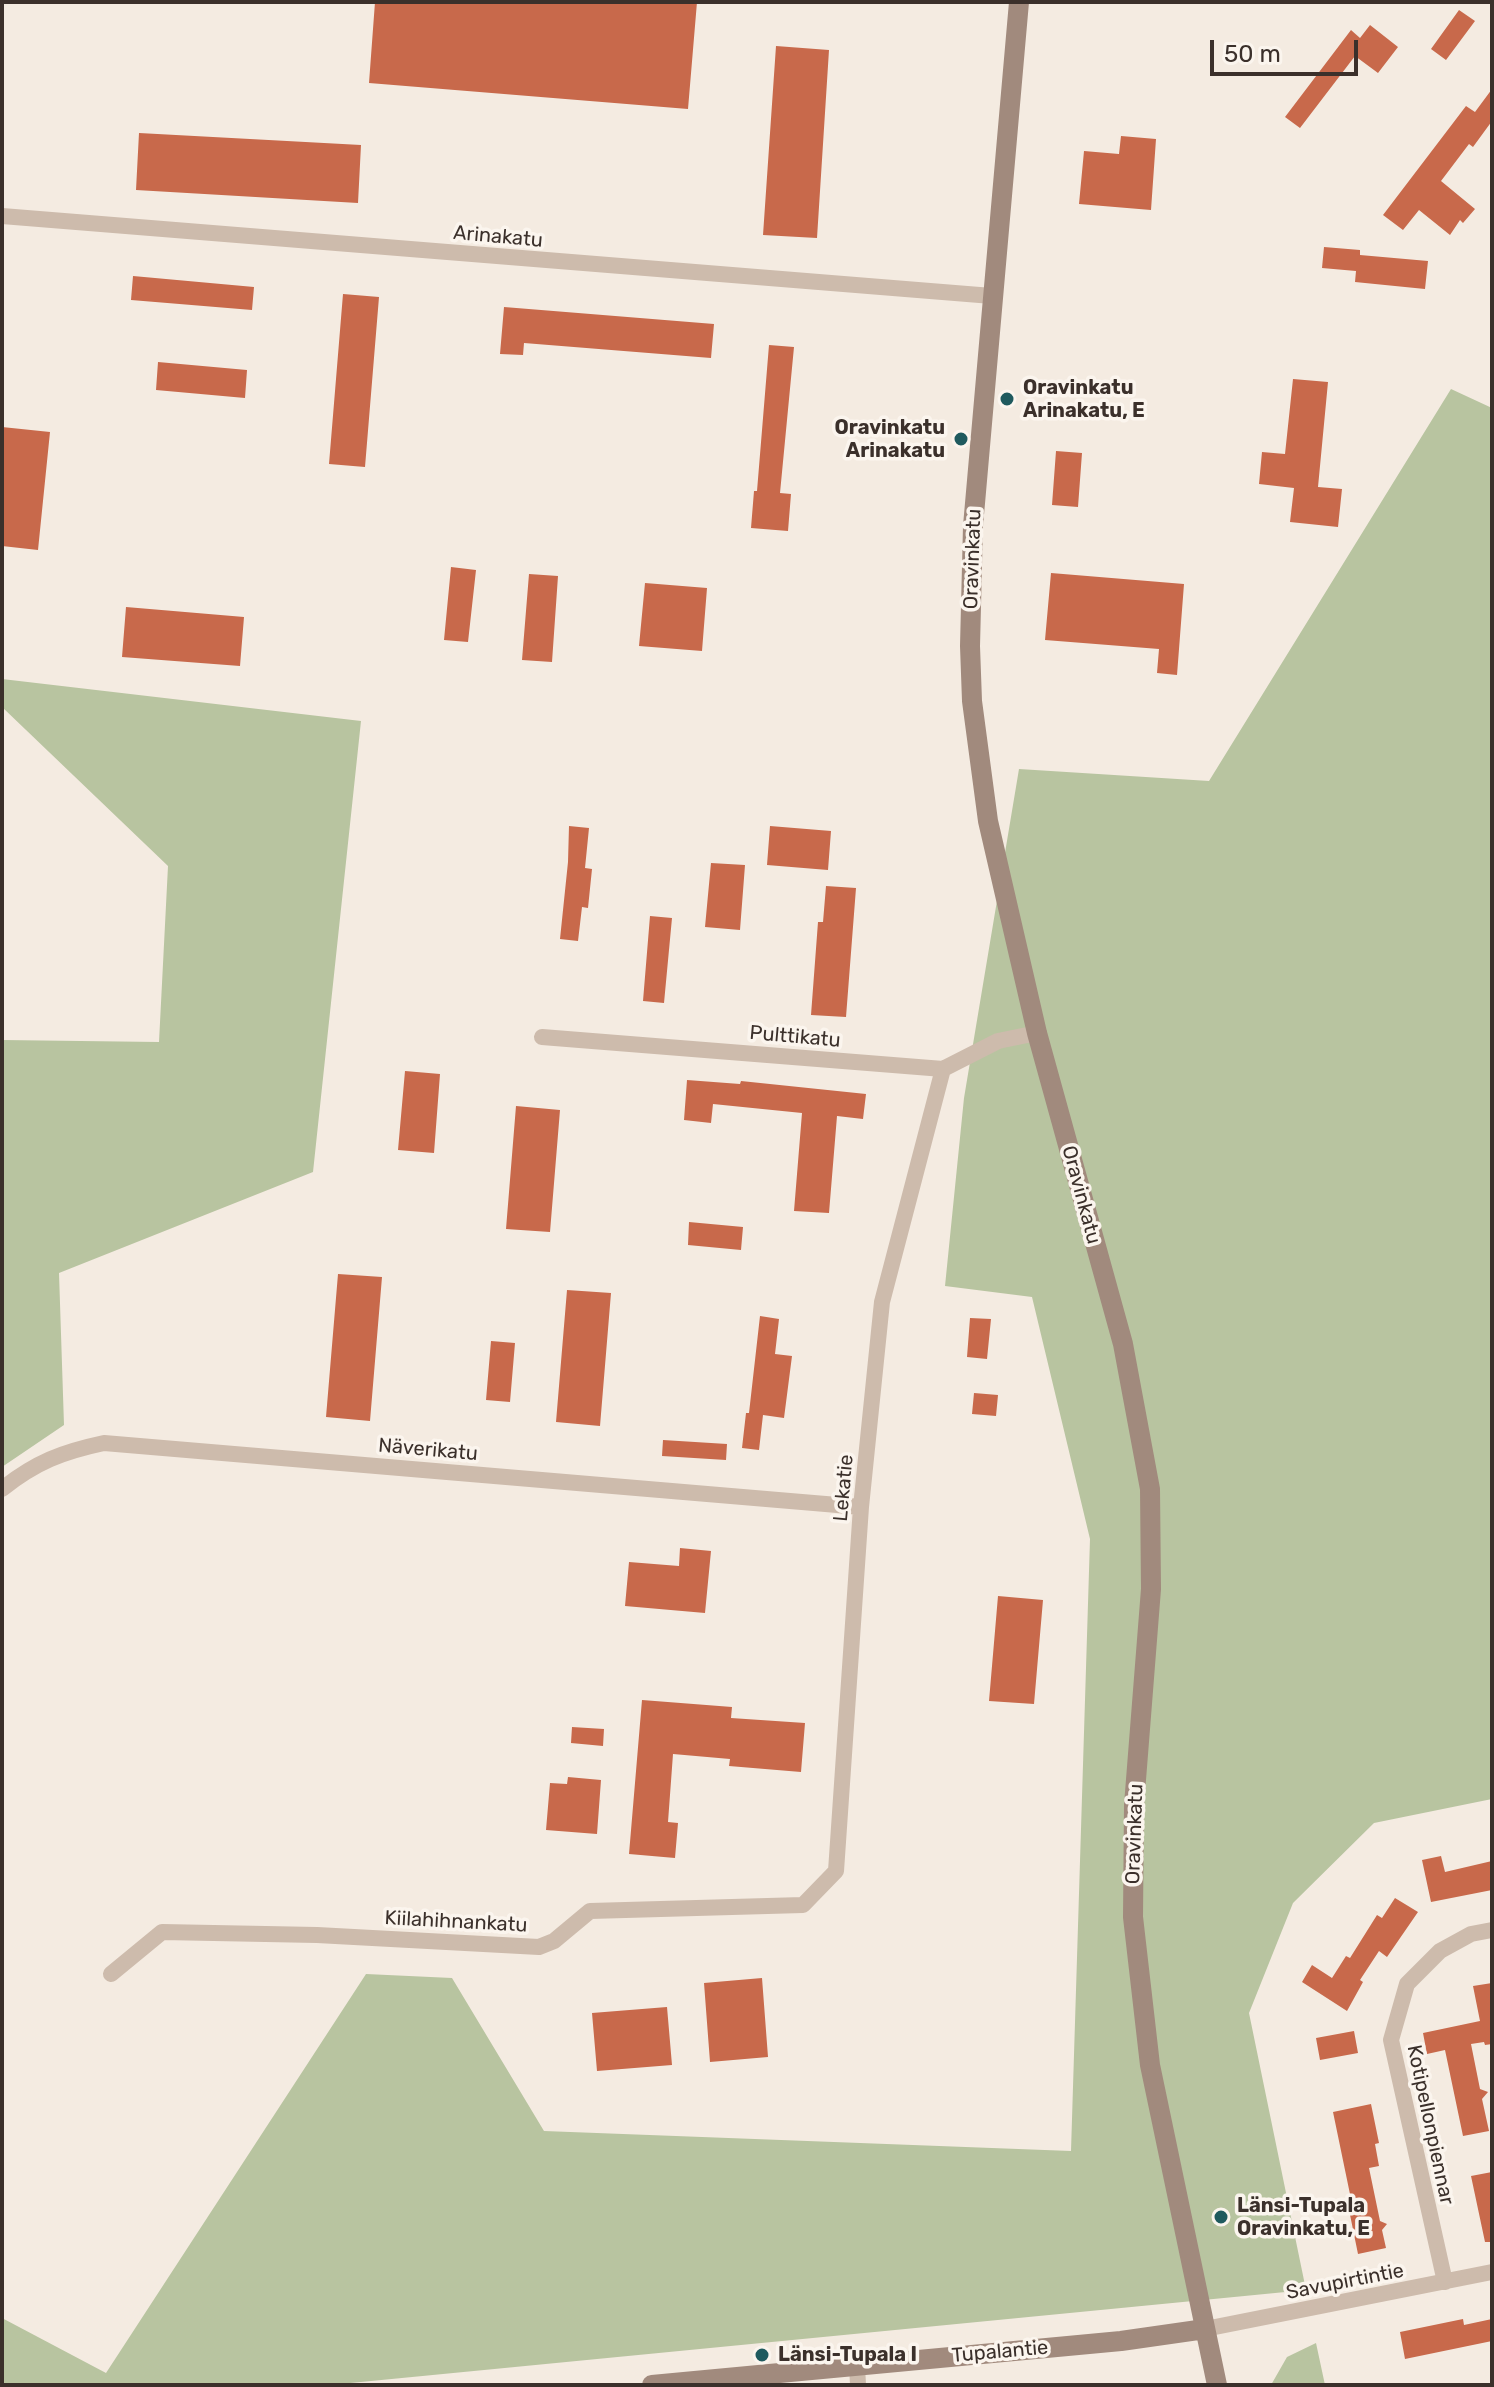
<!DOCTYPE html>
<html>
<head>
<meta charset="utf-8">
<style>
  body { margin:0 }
  #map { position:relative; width:1494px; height:2387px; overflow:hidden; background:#f4ebe1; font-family:Rubik,sans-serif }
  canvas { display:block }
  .frame { position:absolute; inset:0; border:4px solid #3b302b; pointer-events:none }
  .scale { position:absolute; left:1210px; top:40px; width:148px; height:36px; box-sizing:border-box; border:4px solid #3b302b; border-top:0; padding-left:10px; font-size:24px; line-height:28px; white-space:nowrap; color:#3b302b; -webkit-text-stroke:6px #fbf5ee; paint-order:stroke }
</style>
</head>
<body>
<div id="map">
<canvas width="1494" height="2387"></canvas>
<div class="frame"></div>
<div class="scale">50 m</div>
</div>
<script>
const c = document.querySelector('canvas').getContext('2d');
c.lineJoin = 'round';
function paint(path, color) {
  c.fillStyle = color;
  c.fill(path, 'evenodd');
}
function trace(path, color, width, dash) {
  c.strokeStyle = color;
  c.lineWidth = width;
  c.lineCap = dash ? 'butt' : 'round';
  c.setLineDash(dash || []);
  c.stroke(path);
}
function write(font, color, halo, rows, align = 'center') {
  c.font = font + ' Rubik,sans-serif';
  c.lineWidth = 7;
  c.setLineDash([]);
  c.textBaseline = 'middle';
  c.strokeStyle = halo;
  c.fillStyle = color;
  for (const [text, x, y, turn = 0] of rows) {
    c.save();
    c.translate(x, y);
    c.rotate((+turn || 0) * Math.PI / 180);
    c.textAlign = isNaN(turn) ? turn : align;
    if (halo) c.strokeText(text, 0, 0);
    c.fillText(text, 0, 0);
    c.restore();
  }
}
const green = new Path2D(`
  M1451,389L1492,408V1799L1374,1823L1293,1903L1249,2013L1306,2290L330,2385H2V2318L106,2373L366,1974L452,1978L544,2131L1071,2151L1090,1539L1032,1297L945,1286L964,1098L1019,769L1209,781Z
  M2,679L361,721L313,1172L59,1273L64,1425L2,1467V1040L159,1042L168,866L2,707Z
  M1316,2343L1325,2385H1271L1287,2357Z`);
const building = new Path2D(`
  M375,2H697L688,109L369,83Z
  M1459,10L1475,21L1446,60L1431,49Z
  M1370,25L1398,47L1378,73L1355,56L1300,128L1285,117L1351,30L1360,38Z
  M776,46L829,50L817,238L763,235Z
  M1492,89V121L1473,147L1469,144L1441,181L1475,209L1463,223L1460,220L1450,235L1419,210L1403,230L1383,215L1466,106L1475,112Z
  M139,133L361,145L358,203L136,190Z
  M1121,136L1156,139L1151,210L1079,204L1084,151L1119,154Z
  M1324,247L1360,250V255L1428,261L1425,289L1355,282L1356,271L1322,268Z
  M133,276L254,287L252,310L131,300Z
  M343,294L379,297L365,467L329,464Z
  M504,307L714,324L711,358L524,343L523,355L500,354Z
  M769,345L794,347L780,493L791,494L788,531L751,528L754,491H757Z
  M158,362L247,370L245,398L156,390Z
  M1293,379L1328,382L1318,487L1342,489L1338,527L1290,522L1294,488L1259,484L1262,452L1285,454Z
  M2,427L50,432L38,550L2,546Z
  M1056,451L1082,453L1078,507L1052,505Z
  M451,567L476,570L468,642L444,640Z
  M1051,573L1184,584L1177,675L1157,673L1159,649L1045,640Z
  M529,574L558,576L552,662L522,660Z
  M645,583L707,588L702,651L639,646Z
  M126,607L244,617L240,666L122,657Z
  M569,826L589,828L585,868L592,869L588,908L582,907L578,941L560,939L568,862Z
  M770,826L831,831L828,870L767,865Z
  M711,863L745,865L740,930L705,927Z
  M826,886L856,888L846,1017L811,1015L818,922H823Z
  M650,916L672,918L664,1003L643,1001Z
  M405,1071L440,1074L434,1153L398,1150Z
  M687,1080L740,1084L741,1081L866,1094L863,1119L837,1116L829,1213L794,1211L802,1113L713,1104L711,1123L684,1120Z
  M516,1106L560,1110L550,1232L506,1229Z
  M689,1222L743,1227L741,1250L688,1245Z
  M338,1274L382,1277L370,1421L326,1417Z
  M567,1290L611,1293L600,1426L556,1422Z
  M760,1316L779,1319L775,1354L792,1356L784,1418L763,1415L759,1450L742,1448L746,1413H749Z
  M970,1318L991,1319L987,1359L967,1357Z
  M491,1341L515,1343L510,1402L486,1400Z
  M974,1393L998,1395L996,1416L972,1414Z
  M663,1440L727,1444L726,1460L662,1456Z
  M680,1548L711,1551L705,1613L625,1606L629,1562L679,1566Z
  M998,1596L1043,1600L1034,1704L989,1701Z
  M642,1700L732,1707L731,1718L805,1723L801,1772L729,1766L730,1759L673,1754L668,1822L678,1823L675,1858L629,1854Z
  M572,1727L604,1729L603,1746L571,1743Z
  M568,1777L601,1780L597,1834L546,1830L550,1783L567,1784Z
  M1441,1856L1445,1872L1492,1861V1890L1431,1902L1422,1860Z
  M1395,1898L1418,1912L1387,1957L1379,1951L1360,1980L1363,1982L1347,2011L1302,1982L1312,1965L1332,1978L1346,1956L1350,1958L1377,1915L1382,1918Z
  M762,1978L768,2057L710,2062L704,1983Z
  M1492,1983V2044L1485,2045L1484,2042L1471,2044L1480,2089L1488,2092L1482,2099L1489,2131L1463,2136L1445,2050L1427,2054L1423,2033L1480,2021L1473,1986Z
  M667,2007L672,2065L597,2071L592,2013Z
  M1354,2031L1358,2053L1320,2060L1316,2038Z
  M1371,2104L1379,2143L1375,2144L1379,2166L1369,2168L1380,2221L1387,2224L1382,2230L1386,2248L1358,2254L1347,2200L1351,2199L1333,2112Z
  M1492,2172V2242H1485L1471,2176Z
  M1463,2319L1464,2325L1492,2319V2341L1405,2359L1400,2332Z`);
const street = new Path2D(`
  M2,216L992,296
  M542,1037L943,1069L998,1041L1037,1033
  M2,1489C36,1462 62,1452 104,1443L861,1507
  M111,1974L162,1932L317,1935L539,1947L554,1941L590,1911L803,1905L836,1871L861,1507L882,1302L943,1069
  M1445,2282L1391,2040L1407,1984L1440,1951L1471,1934L1492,1930
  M1205,2329L1492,2272
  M857,2365L858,2385`);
const secondary = new Path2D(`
  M1019,2L973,526L970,646L972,701L988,821L1037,1033L1123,1344L1150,1489L1151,1589L1134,1805L1133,1917L1150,2065L1217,2385
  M652,2385L1121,2341L1205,2329`);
const markers = [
  [1007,399,8,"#1f5a5e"],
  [961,439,8,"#1f5a5e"],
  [1221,2217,8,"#1f5a5e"],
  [762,2355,8,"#1f5a5e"]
];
const streetNames = [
  ["Arinakatu",498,237,5],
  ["Oravinkatu",973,559,-88],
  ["Pulttikatu",795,1037,5],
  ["Oravinkatu",1081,1195,75],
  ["Näverikatu",428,1450,5],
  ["Lekatie",844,1488,-85],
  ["Oravinkatu",1135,1834,-88],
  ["Kiilahihnankatu",456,1922,3],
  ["Kotipellonpiennar",1430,2125,78],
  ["Savupirtintie",1345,2282,-11],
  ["Tupalantie",1000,2352,-5]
];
const poiNames = [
  ["Oravinkatu",1023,388],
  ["Arinakatu, E",1023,411],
  ["Oravinkatu",945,428,"right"],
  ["Arinakatu",945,451,"right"],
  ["Länsi-Tupala",1237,2206],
  ["Oravinkatu, E",1237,2229],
  ["Länsi-Tupala I",778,2355]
];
paint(green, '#b8c4a0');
paint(building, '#c8694b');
trace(street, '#cdbbac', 16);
trace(secondary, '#a18a7d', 20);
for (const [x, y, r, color] of markers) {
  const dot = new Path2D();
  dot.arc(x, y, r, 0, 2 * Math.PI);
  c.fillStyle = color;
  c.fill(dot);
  trace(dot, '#fbf5ee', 3);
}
write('20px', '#3b302b', '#fbf5ee', streetNames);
write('bold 20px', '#3b302b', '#fbf5ee', poiNames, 'left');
</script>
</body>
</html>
